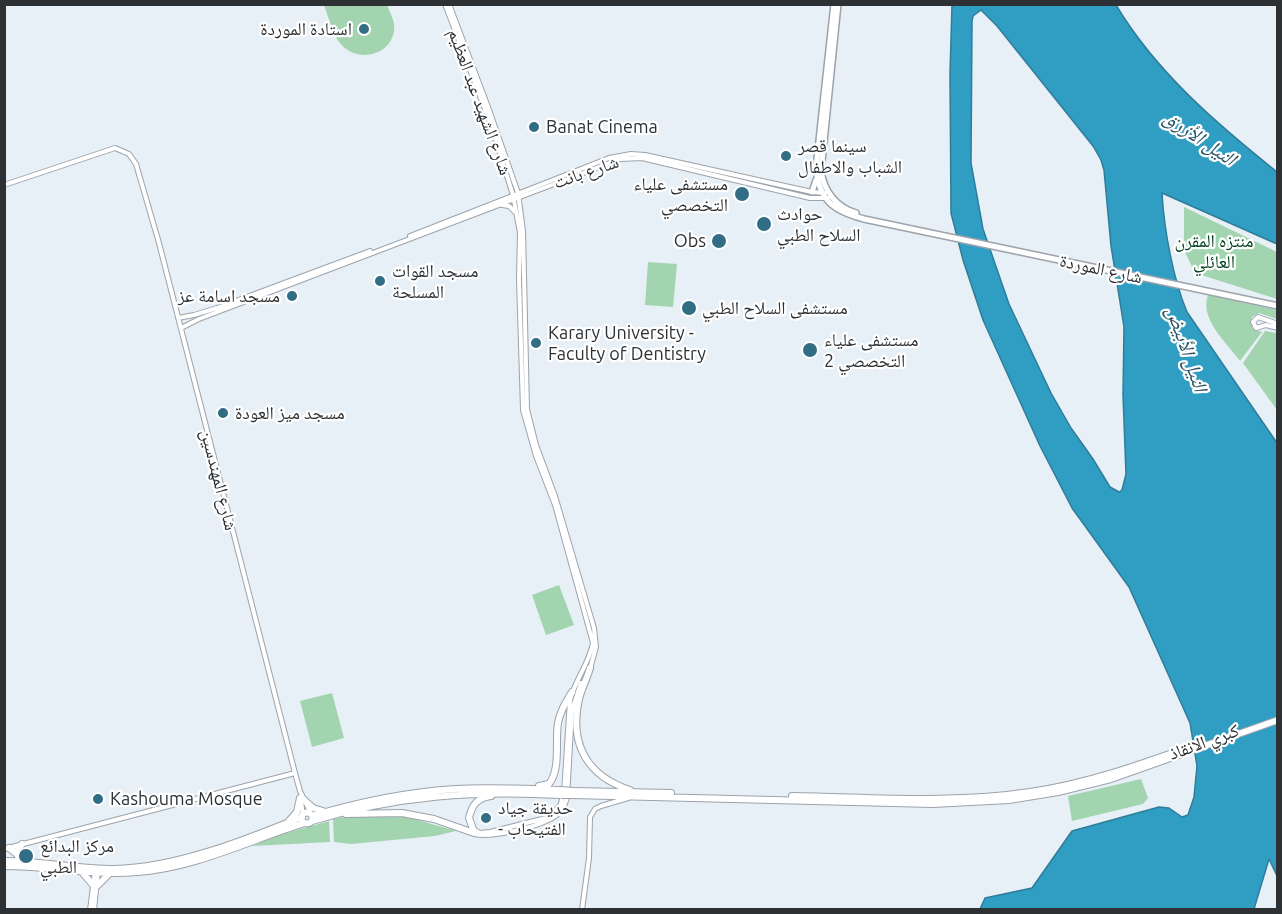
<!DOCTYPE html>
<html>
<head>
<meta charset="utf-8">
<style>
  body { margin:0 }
  #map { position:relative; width:1282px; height:914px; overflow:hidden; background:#e7eff7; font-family:Ubuntu,sans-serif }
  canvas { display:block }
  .frame { position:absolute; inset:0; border:6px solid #2e3134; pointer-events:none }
</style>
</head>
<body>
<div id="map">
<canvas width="1282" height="914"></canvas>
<div class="frame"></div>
</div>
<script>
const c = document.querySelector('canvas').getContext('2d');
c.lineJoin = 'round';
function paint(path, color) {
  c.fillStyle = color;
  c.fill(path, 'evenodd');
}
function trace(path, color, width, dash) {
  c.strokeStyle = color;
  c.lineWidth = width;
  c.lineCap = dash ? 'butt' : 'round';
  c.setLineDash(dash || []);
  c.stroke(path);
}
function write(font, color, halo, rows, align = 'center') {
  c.font = font + ' Ubuntu,"Noto Naskh Arabic",sans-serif';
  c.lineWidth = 4.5;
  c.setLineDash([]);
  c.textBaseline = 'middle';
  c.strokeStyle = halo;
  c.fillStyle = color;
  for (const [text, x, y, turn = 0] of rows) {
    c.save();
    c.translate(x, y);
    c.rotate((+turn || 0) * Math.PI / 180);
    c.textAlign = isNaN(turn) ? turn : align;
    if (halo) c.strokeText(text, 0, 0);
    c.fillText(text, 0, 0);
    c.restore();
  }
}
const green = new Path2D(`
  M324,5H387C390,13 396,23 394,31C390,57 355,63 340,43C333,36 328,15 324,5Z
  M1184,207L1277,252V299L1195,273L1184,250Z
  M648,262L677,264L673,307L645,305Z
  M1208,295L1277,310V319L1259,313L1252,317V328L1262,332L1240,361C1227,343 1199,319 1208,295Z
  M1265,331L1277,333V410L1243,363Z
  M559,585L574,625L546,635L532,595Z
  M332,693L344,738L312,747L300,701Z
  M1141,779L1148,798L1143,804L1072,821L1068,796Z
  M358,815H410C418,822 445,827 456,831L435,836L351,844L334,842L333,819Z
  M329,821L330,842L252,846L283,834Z`);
const water = new Path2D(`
  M952,5H1116C1156,72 1217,124 1277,172V244L1162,193C1164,229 1173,279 1187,312L1277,443V876L1269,859L1254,909H980L985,898L1032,888L1072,831L1159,807L1169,808L1182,817L1188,815L1194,797L1197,766L1190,723L1129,587L1072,508L1040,446L983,320L963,260L951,213L950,74ZM981,10L997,26L1093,146L1101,160L1104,170L1111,246L1124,327L1123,395L1126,474L1122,490L1119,492L1110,487L1093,459L1071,428L1051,393L1009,304L983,229L971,163L972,22L973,16Z`);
const secondary = new Path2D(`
  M445,4L491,125L513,195L520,233L519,279L523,410L536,456L555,505L593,643C589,664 575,680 570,700L564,793L560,806L546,818L490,832L480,833L473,829
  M449,4L488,107L518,193L523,231L527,409L536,445L555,496L594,628L596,647L590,669
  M4,185L115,148L129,154L136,164L159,243L295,773L300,791L311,814
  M502,205L509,206L515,212
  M410,236L609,158L631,154L645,155L812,192L825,193
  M178,318L194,315L217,308L370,251
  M1278,324L1258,317L1253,322L1256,328L1266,325L1278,328
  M181,328L199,319L620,159L642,158L810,198H828
  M301,801L303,815
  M471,833C488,840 544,826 558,814C563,810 565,804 567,798L572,710L581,683
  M4,849L295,773
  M90,910L95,871
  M94,910L98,871
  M582,910L589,858L590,817L595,809L601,806L628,798`);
const primary = new Path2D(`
  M834,4L816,168C819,201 834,211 864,219L1278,306
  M838,4L821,171C824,191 836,207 856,213
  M812,192L816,180`);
const highway = new Path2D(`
  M590,668C587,678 582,688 579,699C569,744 587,776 630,790
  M539,786L549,784C561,769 555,741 558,723C560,711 566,702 572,692
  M573,791L671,793
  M572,795L933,804L1009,800L1058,792L1111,779L1278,720
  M792,796C871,797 951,804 1030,792C1086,784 1139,765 1192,746
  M303,799L313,808L323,811
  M301.5 818a5.5 5.5 0 1 1 11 0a5.5 5.5 0 1 1-11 0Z
  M346,814L402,813L434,819L471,832L473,829L469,818C472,804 478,798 491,796
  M312,816C359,802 407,792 456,789C491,787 526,789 561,790
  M289,821L297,812L300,798
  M312,821C396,796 474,790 561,795
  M9,848L17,854
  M4,861C41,861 77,869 114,869C176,868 245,840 302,817
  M20,865L17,851L22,844
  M4,866C49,866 93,876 137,872C195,868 250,840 305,823
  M82,872L93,885
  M97,886L109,874`);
const highwayBridge = new Path2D(`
  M561,790L573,791
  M561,795H572`);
const markers = [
  [364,29,6,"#316d85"],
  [534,127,6,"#316d85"],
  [786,156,6,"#316d85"],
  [742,194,8,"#316d85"],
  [764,224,8,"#316d85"],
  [719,241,8,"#316d85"],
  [380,281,6,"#316d85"],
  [292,296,6,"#316d85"],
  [689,308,8,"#316d85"],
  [536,343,6,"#316d85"],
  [810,350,8,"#316d85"],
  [223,413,6,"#316d85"],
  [98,799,6,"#316d85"],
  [486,818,6,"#316d85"],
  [26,856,8,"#316d85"]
];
const poiNames = [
  ["استادة الموردة",352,29,"right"],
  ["Banat Cinema",546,127],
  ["سينما قصر",798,146],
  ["الشباب والاطفال",798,167],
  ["مستشفى علياء",728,184,"right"],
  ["التخصصي",728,205,"right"],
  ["حوادث",777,214],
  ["السلاح الطبي",777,235],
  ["Obs",706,241,"right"],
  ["مسجد القوات",392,271],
  ["المسلحة",392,292],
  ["مسجد اسامة عز",280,296,"right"],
  ["مستشفى السلاح الطبي",702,308],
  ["Karary University -",548,333],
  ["Faculty of Dentistry",548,354],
  ["مستشفى علياء",824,340],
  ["التخصصي 2",824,361],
  ["مسجد ميز العودة",235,413],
  ["Kashouma Mosque",110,799],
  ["حديقة جياد",498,808],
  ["- الفتيحاب",498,829],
  ["مركز البدائع",40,846],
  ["الطبي",40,867]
];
const streetNames = [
  ["شارع الشهيد عبد العظيم",480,102,70],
  ["شارع بانت",586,172,-19],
  ["شارع الموردة",1101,269,12],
  ["شارع المهندسين",219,480,76],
  ["كبري الانقاذ",1204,742,-20]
];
const parkNames = [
  ["منتزه المقرن",1214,241],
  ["العائلي",1214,262]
];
const waterNames = [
  ["النيل الأزرق",1200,138,34],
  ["النيل الأبيض",1187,349,71]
];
paint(green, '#a2d5af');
paint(water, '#309dc3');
trace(water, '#2f7d98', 1.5);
trace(secondary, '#9ca3ab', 6);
trace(primary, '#9ca3ab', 8);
trace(highway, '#9ca3ab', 8);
trace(secondary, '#fff', 4);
trace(primary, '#fff', 5);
trace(highway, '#fff', 6);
trace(highwayBridge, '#9ca3ab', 8, []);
trace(highwayBridge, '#fff', 6);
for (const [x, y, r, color] of markers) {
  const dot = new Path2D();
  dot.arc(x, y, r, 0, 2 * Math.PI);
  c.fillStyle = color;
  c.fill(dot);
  trace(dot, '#fff', 2);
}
write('18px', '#2e3134', '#fff', poiNames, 'left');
write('18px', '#2e3134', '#fff', streetNames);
write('18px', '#04421f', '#fff', parkNames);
write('italic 20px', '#285365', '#fff', waterNames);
</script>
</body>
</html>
